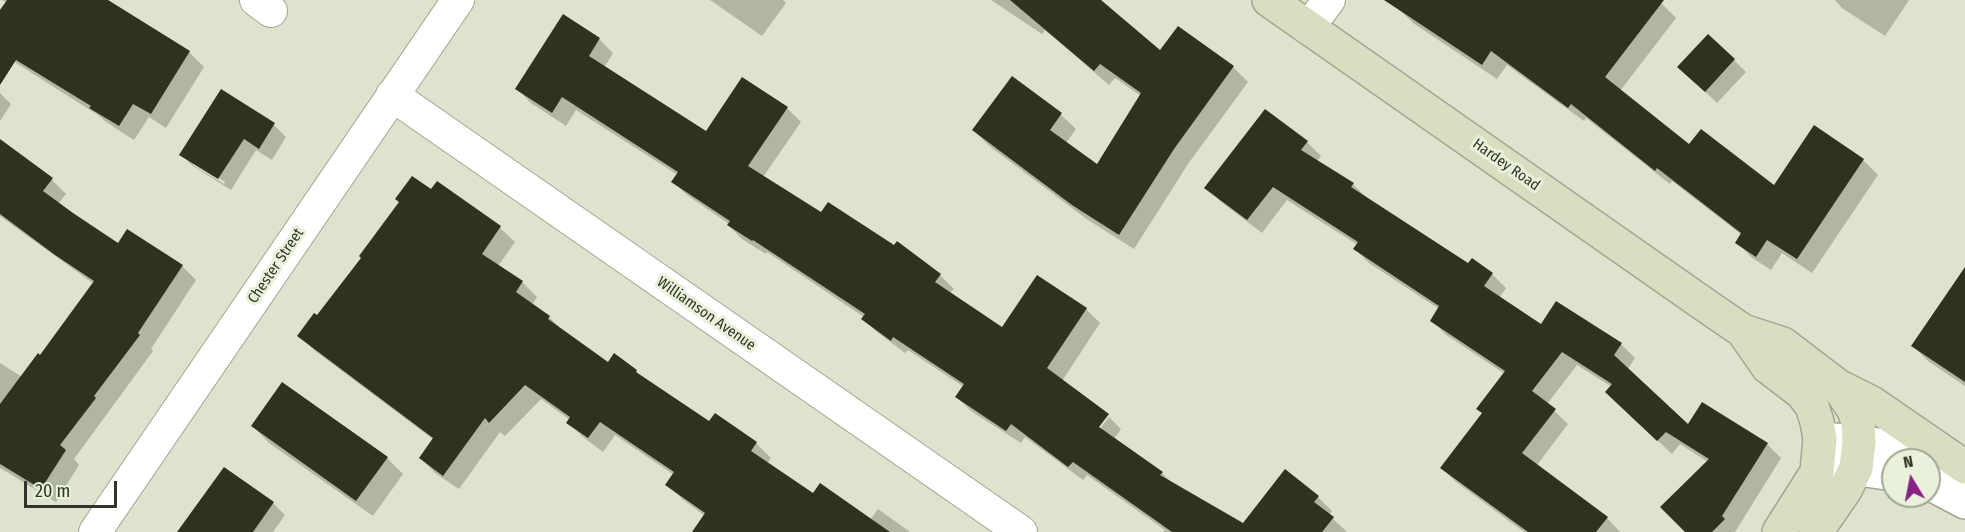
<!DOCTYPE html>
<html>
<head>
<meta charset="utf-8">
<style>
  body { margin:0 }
  #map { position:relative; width:1965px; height:532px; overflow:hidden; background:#dde3cd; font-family:"Fira Sans Condensed",sans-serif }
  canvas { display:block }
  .north { position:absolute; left:1881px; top:448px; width:60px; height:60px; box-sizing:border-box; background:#eaf1da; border:2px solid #a0a594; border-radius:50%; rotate:350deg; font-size:16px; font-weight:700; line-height:24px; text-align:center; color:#32342b }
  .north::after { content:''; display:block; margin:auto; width:21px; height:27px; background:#892086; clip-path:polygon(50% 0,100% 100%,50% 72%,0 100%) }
  .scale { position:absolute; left:24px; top:481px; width:93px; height:27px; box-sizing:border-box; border:3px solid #32342b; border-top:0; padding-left:8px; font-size:18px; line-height:21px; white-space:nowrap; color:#32342b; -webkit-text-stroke:4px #eaf1da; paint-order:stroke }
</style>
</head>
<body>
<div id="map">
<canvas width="1965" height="532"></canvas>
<div class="north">N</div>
<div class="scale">20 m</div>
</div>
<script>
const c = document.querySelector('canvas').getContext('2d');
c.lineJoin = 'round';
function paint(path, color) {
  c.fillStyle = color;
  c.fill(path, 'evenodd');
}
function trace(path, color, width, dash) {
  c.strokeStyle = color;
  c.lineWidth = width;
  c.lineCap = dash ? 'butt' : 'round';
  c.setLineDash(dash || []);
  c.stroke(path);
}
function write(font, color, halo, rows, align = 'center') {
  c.font = font + ' "Fira Sans Condensed",sans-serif';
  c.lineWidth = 6;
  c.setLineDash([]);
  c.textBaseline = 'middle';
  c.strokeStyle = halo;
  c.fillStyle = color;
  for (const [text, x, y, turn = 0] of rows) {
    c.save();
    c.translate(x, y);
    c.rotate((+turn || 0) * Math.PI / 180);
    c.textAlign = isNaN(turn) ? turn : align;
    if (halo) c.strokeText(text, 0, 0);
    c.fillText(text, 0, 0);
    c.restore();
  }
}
const shadow = new Path2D(`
  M2,0H106L189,52L204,67L166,128L149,117L134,140L106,122L98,115L16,63L1,49L0,12L7,3Z
  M710,0H783L786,3L762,36Z
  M991,0H1099L1160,52L1178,28L1233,67L1248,82L1188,164L1134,249L1088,220L988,145L974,130L1012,78L1061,115L1076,129L1066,143L1098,166L1141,96L1115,78L1109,85L1045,30L1042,34Z
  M1404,0H1658L1676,18L1620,91L1690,146L1774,187L1814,127L1863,160L1878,175L1812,273L1782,253L1771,270L1751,257L1737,242L1742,235L1672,181L1670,184L1586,118L1584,121L1507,65L1497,79L1413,23L1398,8Z
  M1835,0H1909L1885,36L1842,8Z
  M563,16L599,39L613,53L604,68L706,133L787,108L801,122L763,177L822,214L940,275L954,289L950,293L1003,329L1037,277L1086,309L1100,323L1062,381L1093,432L1096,434L1109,417L1121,429L1114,439L1162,473L1174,485L1244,525L1318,497L1332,511L1329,515L1347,532H1163L1165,530L1087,475L1083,480L1025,437L1021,443L971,411L957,397L964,387L908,350L905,353L877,332L863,319L864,317L767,252L766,254L742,239L728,225L729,224L687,195L673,182L678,175L576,110L566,126L531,103L517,89Z
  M1734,60L1746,72L1717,103L1691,78Z
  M221,91L274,125L286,137L272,160L256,150L231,190L193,166L181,154ZM193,161L225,182L224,184L193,165Z
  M0,93L11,104L0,121Z
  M0,141L52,180L66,194L58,204L118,245L182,266L196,280L151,349L153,351L74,459L79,465L56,502L0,468V363L22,377L40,357L94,284L0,216Z
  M1307,142L1321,156L1317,161L1353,184L1367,198L1469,265L1492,274L1506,288L1499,298L1541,326L1621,344L1635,358L1628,369L1688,426L1703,404L1767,444L1781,458L1735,532H1687L1708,462L1680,444L1672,454L1621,406L1612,387L1577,365L1547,404L1568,424L1537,465L1607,518L1620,532H1524L1456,482L1442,468L1483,414L1505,374L1445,334L1431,320L1439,309L1369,263L1355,249L1358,245L1287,200L1262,233L1220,201L1206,188Z
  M437,183L500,228L515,242L498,266L522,282L537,297L532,305L549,317L564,332L608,364L636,371L643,379L710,424L715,415L756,443L771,458L767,464L813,495L870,520L878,509L910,532H694L705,516L682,499L667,484L674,475L615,435L603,452L583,437L568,422L570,420L541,399L505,436L500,432L459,489L435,473L421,458L434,440L314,350L299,335L318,317L363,258Z
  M1965,269V386L1928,361L1913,346Z
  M253,426L387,458L403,474L373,516L269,443Z
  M224,469L273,503L285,515L273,532H179Z`);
const building = new Path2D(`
  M7,0H108L190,51L151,114L133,104L119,126L89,108L91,106L16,60L0,85V10Z
  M1010,0H1101L1160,50L1178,26L1234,66L1174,149L1119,235L1072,205L972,130L1012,76L1062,113L1050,130L1097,164L1141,93L1100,64L1094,71Z
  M1384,0H1664L1605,77L1689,144L1701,129L1774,185L1814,125L1864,159L1797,259L1767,240L1756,257L1735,243L1741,233L1657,168L1655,171L1571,104L1568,108L1491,51L1482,65Z
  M563,14L600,38L589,56L706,131L742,77L788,107L748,166L821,212L828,202L894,245L897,241L941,274L935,282L1002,327L1037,275L1087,308L1047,368L1109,414L1099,427L1163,472L1160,475L1243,523L1285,469L1319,496L1314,502L1334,517L1322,532H1172L1073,462L1068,467L1011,424L1006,431L955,397L964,384L893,337L891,341L861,319L865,314L753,240L752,241L727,225L730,221L671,182L678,172L562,97L552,113L515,89Z
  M1708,34L1735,59L1705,92L1677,67Z
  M221,89L275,123L259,149L244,139L218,179L179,155Z
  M1265,109L1308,141L1301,150L1354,183L1351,187L1468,263L1472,258L1493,273L1484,286L1541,324L1556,301L1622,343L1614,355L1688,424L1702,402L1768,443L1722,516L1725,519L1712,532H1685L1660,507L1709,459L1666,432L1657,441L1605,392L1612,384L1562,352L1532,391L1556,409L1522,453L1608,517L1596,532H1528L1440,468L1482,413L1476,409L1505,371L1430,321L1439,306L1353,249L1358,242L1273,187L1247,220L1204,188Z
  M0,139L53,178L43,191L73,213L118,243L127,229L183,265L138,333L140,335L94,396L96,398L60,445L66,450L41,489L0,464V404L38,353L40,355L94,281L55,255L0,214Z
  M412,176L431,189L437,181L501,226L482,254L523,281L516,292L550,316L548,319L608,362L614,353L637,370L636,372L709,421L715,413L757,442L751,451L813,493L820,483L890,532H692L705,513L665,485L674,472L600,422L588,438L566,423L570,417L525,385L489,423L485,418L443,476L419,458L433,438L297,336L314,313L317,315L361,258L359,256L399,202L395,199Z
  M1965,267V382L1911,346Z
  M282,382L388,457L356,501L251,426Z
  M224,467L274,502L253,532H177Z`);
const minor = new Path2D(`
  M256,0L271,11
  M1308,28L1329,0
  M392,95L1021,532
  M95,532L458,0`);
const tertiary = new Path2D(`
  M1820,439L1859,442L1916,451L1954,468
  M1818,463L1893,474
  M1929,483L1965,502`);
const secondary = new Path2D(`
  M1269,0L1708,307L1743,331L1783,344L1838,386L1854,410L1858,423L1859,442L1856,468L1845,490L1816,532
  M1743,331L1768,367L1802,393L1812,406L1817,422L1820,439L1817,472L1779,532
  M1838,386L1872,403L1965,467`);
const streetNames = [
  ["Hardey Road",1506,165,35],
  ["Chester Street",276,266,-56],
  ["Williamson Avenue",706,314,35]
];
paint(shadow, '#0003');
paint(building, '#2e3220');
trace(minor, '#a1a792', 34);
trace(tertiary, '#a1a792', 36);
trace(secondary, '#a1a792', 36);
trace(minor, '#fff', 32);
trace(tertiary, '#fff', 33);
trace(secondary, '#d9dec1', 33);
write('15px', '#32342b', '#eaf1da', streetNames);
</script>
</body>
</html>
